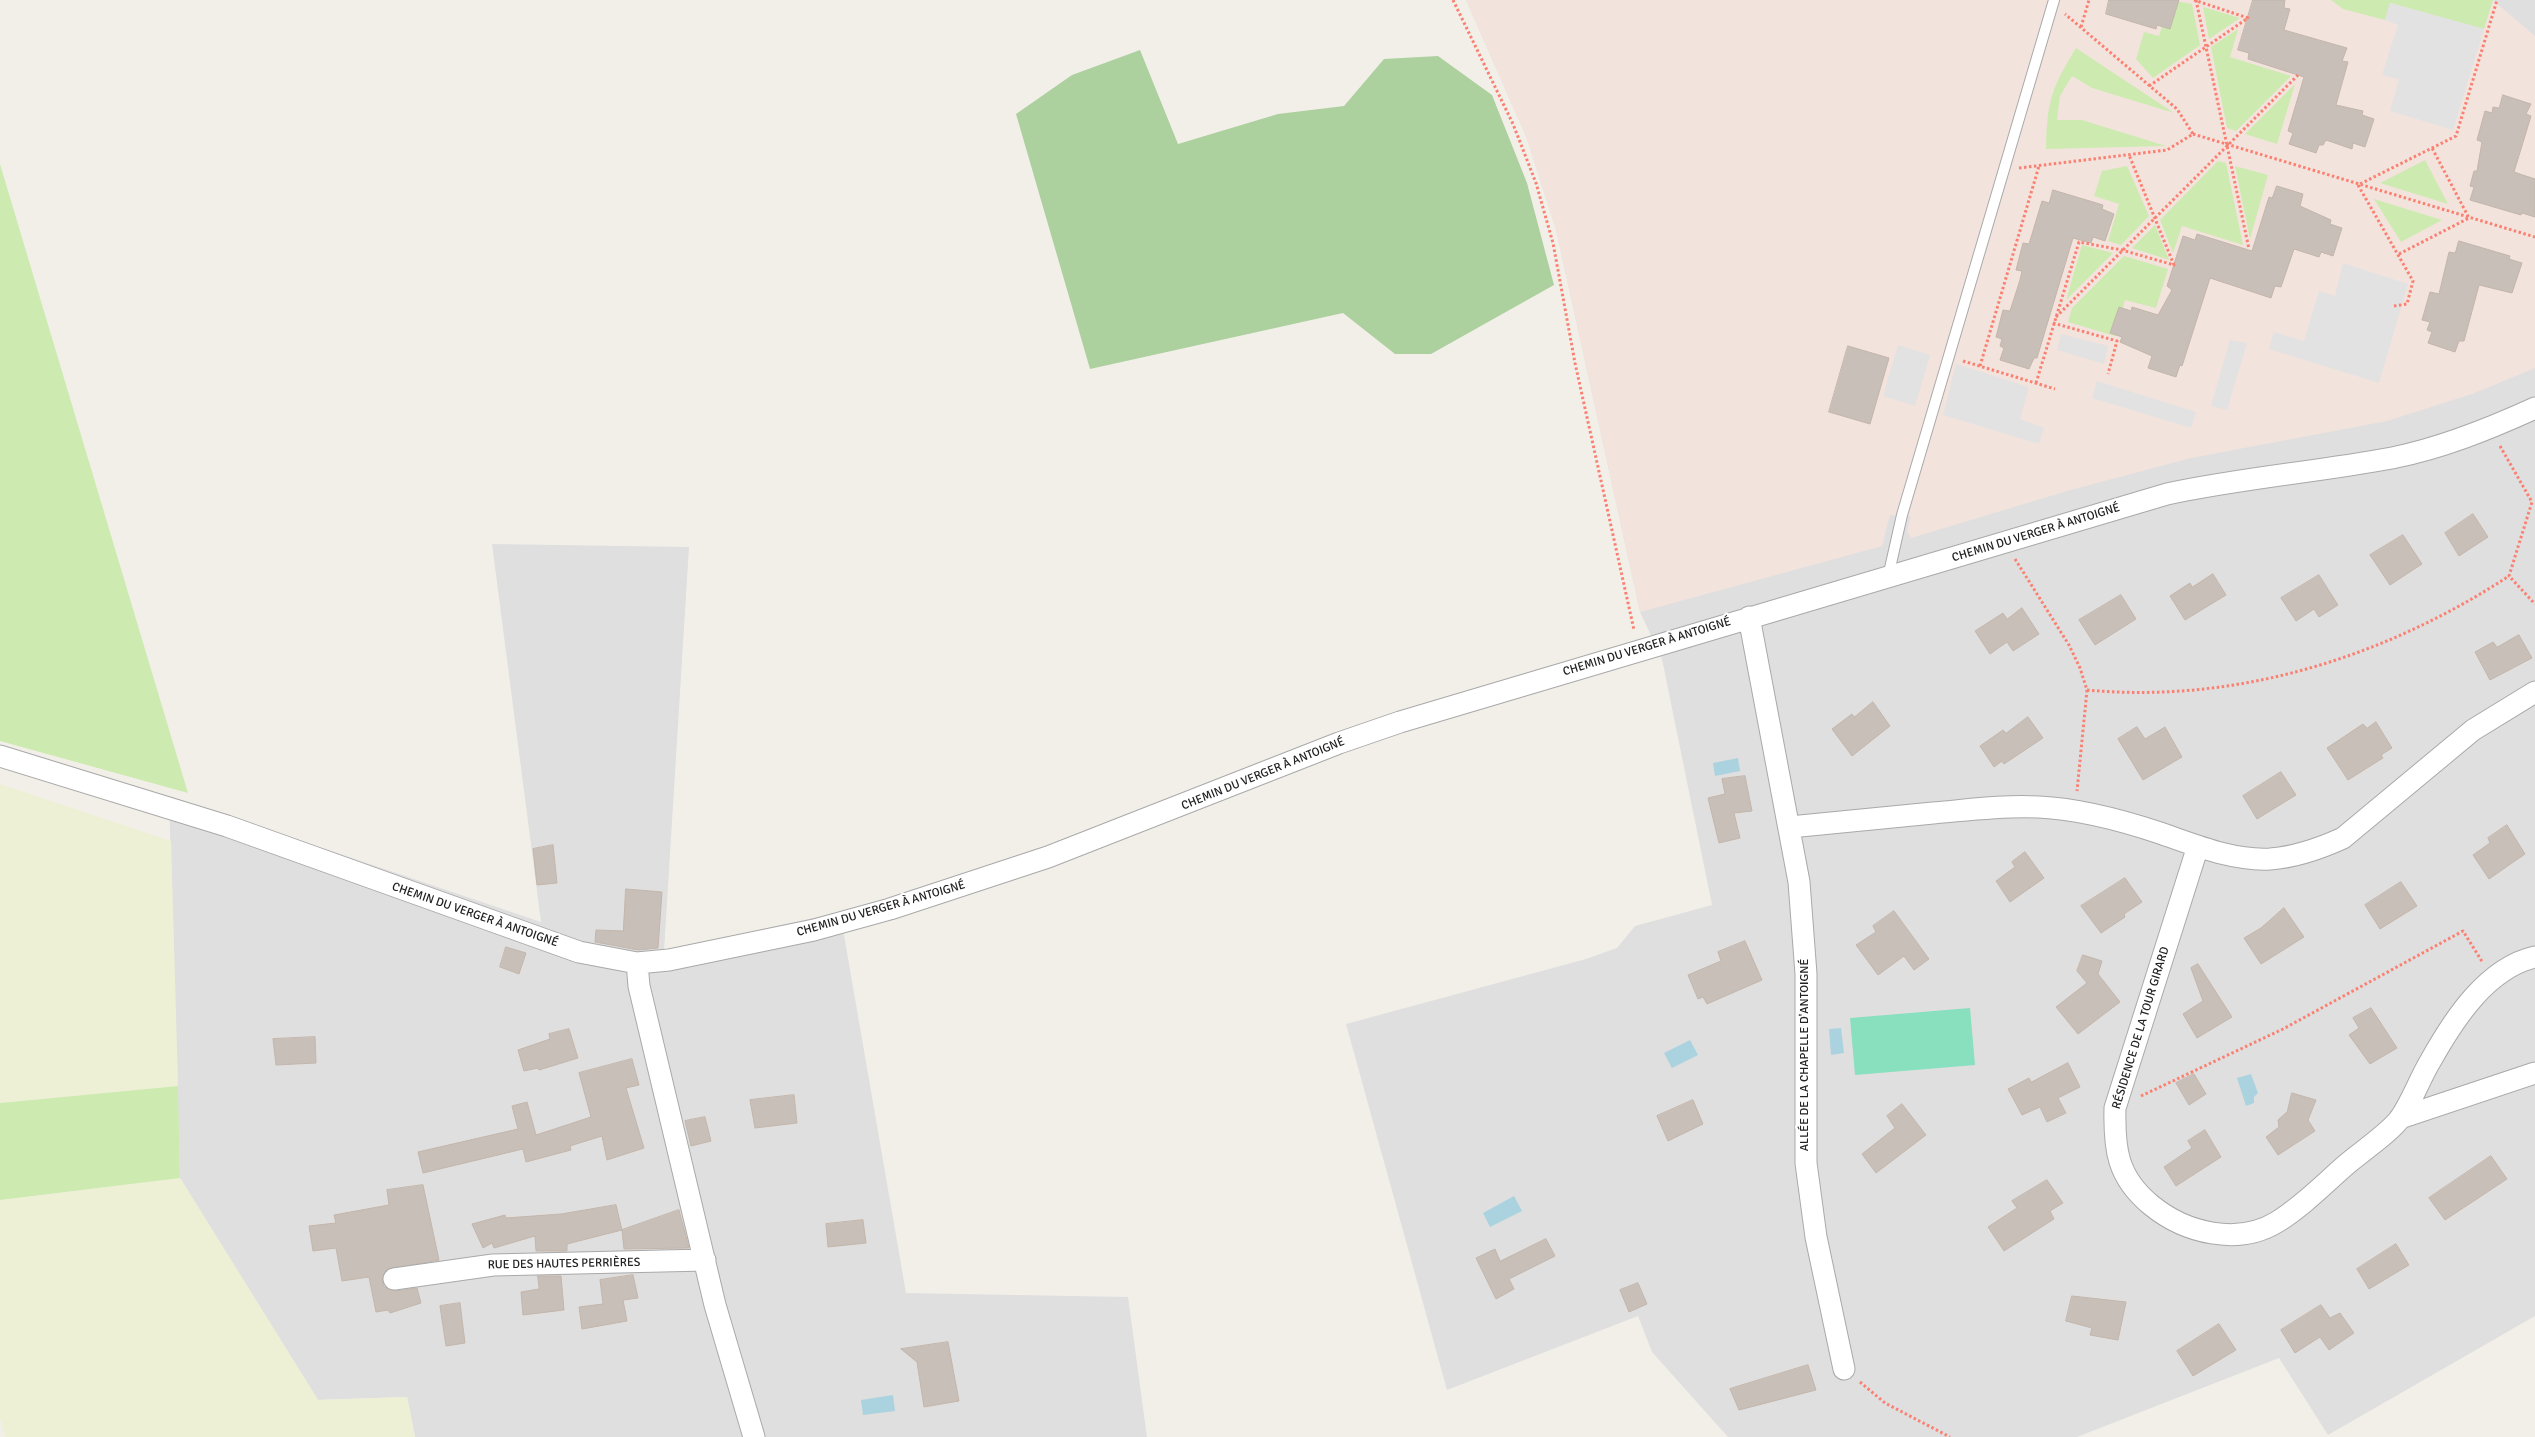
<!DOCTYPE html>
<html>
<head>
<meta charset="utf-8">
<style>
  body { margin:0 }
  canvas { display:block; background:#f2efe9 }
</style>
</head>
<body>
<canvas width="2535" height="1437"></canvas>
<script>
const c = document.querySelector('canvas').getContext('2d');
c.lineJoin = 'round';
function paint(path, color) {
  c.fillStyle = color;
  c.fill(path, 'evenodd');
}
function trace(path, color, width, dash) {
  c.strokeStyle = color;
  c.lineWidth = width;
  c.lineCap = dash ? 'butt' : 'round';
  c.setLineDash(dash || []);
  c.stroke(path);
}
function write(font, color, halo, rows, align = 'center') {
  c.font = font + ' Signika,sans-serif';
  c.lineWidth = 4.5;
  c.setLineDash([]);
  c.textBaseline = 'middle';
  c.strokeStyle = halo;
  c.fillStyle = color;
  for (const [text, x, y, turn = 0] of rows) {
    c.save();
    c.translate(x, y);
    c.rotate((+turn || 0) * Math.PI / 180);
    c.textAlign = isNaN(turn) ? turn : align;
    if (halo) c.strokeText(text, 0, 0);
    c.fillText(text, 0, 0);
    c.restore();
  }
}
const residential = new Path2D(`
  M1466,0H2535V1316L2328,1435L2279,1358L2077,1437H1728L1652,1352L1638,1316L1447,1390L1346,1024L1586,959L1617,948L1635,926L1712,905L1662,659L1640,612L1556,230L1527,139Z
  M492,544L689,547L664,951L840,912L906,1293L1128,1297L1147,1437H415L407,1397L318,1400L180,1178L169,796L541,922Z`);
const military = new Path2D(`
  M1466,0H2493L2535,36V368L2472,394L2387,421L2191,458L2067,491L1911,538L1907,531L1911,516L1890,515L1882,546L1640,612L1556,230L1527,139Z`);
const farmland = new Path2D(`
  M0,784L171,841L178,1086L0,1103Z
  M180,1178L318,1400L407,1397L415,1437H5L0,1418V1200Z`);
const grass = new Path2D(`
  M2170,0L2192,4L2200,45L2153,78L2136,59L2144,32L2159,36Z
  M2331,0H2493L2484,29L2390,3L2385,20L2343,9Z
  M2203,7L2240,18L2209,39Z
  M2238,29L2230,57L2291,76L2236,131L2227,128L2211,47Z
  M2076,48L2174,113L2092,88L2072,76L2060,96L2057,120H2082L2166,146L2046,149C2047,101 2051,89 2076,48Z
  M2295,84L2277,144L2245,134Z
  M2425,160L2448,204L2380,183Z
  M2218,161L2226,163L2243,245L2182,226L2173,253L2160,220Z
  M0,164L188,793L0,741Z
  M2127,166L2149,216L2121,245L2108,241L2119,204L2094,196L2102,171Z
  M2235,166L2268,175L2250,239Z
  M2374,199L2442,220L2401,242Z
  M2155,225L2169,260L2132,248Z
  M2082,245L2113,253L2066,300Z
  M2124,256L2168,269L2156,308L2125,300L2115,336L2068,322L2072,308Z
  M178,1086L180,1178L0,1200V1103Z`);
const forest = new Path2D(`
  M1140,50L1178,144L1278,114L1344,106L1384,59L1438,56L1492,95L1527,183L1554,285L1431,354H1395L1343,313L1090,369L1016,114L1072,75Z`);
const pitch = new Path2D(`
  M1970,1008L1975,1065L1855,1075L1850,1018Z`);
const parking = new Path2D(`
  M2390,3L2484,29L2453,130L2390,111L2399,79L2382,75L2398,25L2385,20Z
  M2343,263L2408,284L2379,383L2269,349L2274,332L2304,341L2319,291L2335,296Z
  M2061,334L2108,346L2104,364L2057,350Z
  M2230,340L2247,343L2227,410L2211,406Z
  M1898,345L1930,355L1915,406L1883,396Z
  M1956,364L2029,387L2020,419L2044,428L2039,444L1943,415Z
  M2097,381L2196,412L2191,428L2092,398Z`);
const water = new Path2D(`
  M1738,758L1740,771L1715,776L1713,763Z
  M1841,1028L1844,1053L1831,1055L1829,1029Z
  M1690,1040L1698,1055L1672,1068L1664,1053Z
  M2251,1074L2258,1093L2254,1097V1103L2246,1106L2237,1078Z
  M1514,1196L1522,1211L1490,1227L1483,1213Z
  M893,1395L895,1411L863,1415L861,1400Z`);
const building = new Path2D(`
  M2109,0H2179L2170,29L2157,25L2156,29L2106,14Z
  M2253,0H2285L2284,8L2290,9L2284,30L2347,48L2342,61L2348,62L2336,105L2363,111L2362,115L2374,119L2365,147L2353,143L2352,149L2326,140L2323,145H2319L2316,153L2289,144L2293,133L2288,131L2304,77L2248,59L2249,53L2238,50Z
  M2503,95L2531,104L2526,114L2531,116L2514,172L2535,179V217L2522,213L2521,215L2470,200L2474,187L2470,186L2474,171H2477L2482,142L2477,140L2485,111L2492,113L2493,107L2499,108Z
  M2277,186L2303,194L2300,206L2331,220L2330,224L2342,228L2333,256L2321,252L2319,257L2294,249L2281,287L2275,286L2271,298L2210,278L2182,366L2180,365L2176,377L2148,368L2152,356L2120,342L2122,337L2110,333L2119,307L2131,311L2132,307L2158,315L2172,290L2167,286L2183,236L2195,240L2197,234L2252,251L2269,197L2272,198Z
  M2053,190L2103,205L2102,209L2114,214L2105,241L2093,237L2091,243L2073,238L2037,358H2034L2029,369L2000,360L2004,348L2000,346L2002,339L1996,337L2003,310L2010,311L2020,280L2022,271L2016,270L2023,243L2029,244L2042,201L2049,203Z
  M2459,241L2510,256L2509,259L2522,263L2512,293L2479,285L2464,341H2459L2455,352L2428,343L2432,332L2427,330L2430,322L2422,320L2430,292L2439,294L2449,252L2455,253Z
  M1848,346L1889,358L1870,424L1829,412Z
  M2473,514L2488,537L2459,556L2445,533Z
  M2403,535L2422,564L2390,585L2370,555Z
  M2213,574L2226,595L2185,620L2170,596L2190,583L2192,587Z
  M2319,575L2338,605L2319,617L2314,609L2296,621L2281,598Z
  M2121,595L2136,619L2095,645L2079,620Z
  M2022,608L2039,634L2013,651L2007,642L1990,654L1975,631L2003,613L2007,619Z
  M2519,635L2532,658L2490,680L2475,652L2493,642L2497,647Z
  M1873,702L1890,726L1852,756L1832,729L1852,714L1854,717Z
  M2028,717L2043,738L2004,764L2002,761L1994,767L1980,746L2003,730L2006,733Z
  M2376,722L2392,748L2381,755L2383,758L2348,780L2327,748L2363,724L2367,728Z
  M2137,727L2145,739L2165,727L2182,757L2143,780L2118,739Z
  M2281,772L2296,795L2257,819L2243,796Z
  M1745,776L1752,811L1734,813L1740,838L1719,843L1708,798L1725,794L1722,779Z
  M2507,825L2525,854L2489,879L2473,855L2490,843L2488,838Z
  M553,845L557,883L537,885L533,849Z
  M2025,852L2044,878L2010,902L1996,881L2015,867L2012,862Z
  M2125,878L2142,902L2124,914L2125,917L2101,933L2081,906Z
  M2401,882L2417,906L2380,929L2365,905Z
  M626,889L662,892L658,948L638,950L595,942L596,930L623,931Z
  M2284,908L2304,937L2261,964L2244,938L2261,928Z
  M1894,911L1929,959L1914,970L1904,956L1878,975L1856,945L1876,932L1873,926Z
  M1745,941L1762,980L1707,1004L1703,997L1698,999L1688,975L1721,961L1718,952Z
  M506,947L526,953L519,974L500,967Z
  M2083,955L2102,961L2098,974L2120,1002L2078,1034L2056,1007L2087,983L2077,971Z
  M2198,964L2232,1017L2197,1038L2183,1014L2203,1001L2191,968Z
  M2371,1008L2397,1048L2370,1064L2349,1035L2359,1028L2353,1018Z
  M569,1029L578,1058L539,1070L538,1068L524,1071L518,1050L550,1039L549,1034Z
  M315,1037L316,1063L276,1065L273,1039Z
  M632,1059L639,1085L626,1088L644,1148L607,1160L602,1136L570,1146L571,1150L526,1162L523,1149L423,1173L418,1152L518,1129L512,1106L527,1102L536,1135L591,1117L579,1073Z
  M2068,1063L2080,1087L2058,1098L2066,1113L2047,1122L2040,1107L2022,1115L2008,1089L2029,1078L2031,1082Z
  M2194,1074L2206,1094L2189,1105L2176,1083Z
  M2292,1093L2316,1100L2308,1120L2315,1131L2278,1155L2266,1137L2279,1127L2278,1120L2287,1112Z
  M794,1095L797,1123L755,1128L750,1100Z
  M1693,1100L1703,1124L1668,1141L1657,1116Z
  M1902,1104L1926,1135L1876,1173L1862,1154L1895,1128L1887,1116Z
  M705,1117L711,1141L691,1146L685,1121Z
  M2205,1130L2221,1157L2176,1186L2164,1167L2192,1148L2188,1141Z
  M2491,1156L2507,1179L2445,1220L2429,1198Z
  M2047,1180L2063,1203L2050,1211L2054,1219L2004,1251L1988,1227L2017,1208L2012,1201Z
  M423,1185L439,1260L386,1270L382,1280L384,1287L395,1291L417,1288L421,1303L390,1313L388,1310L376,1312L369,1277L342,1281L336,1248L313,1251L309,1226L336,1223L334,1215L389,1205L387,1190Z
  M616,1205L622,1230L567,1244V1251H536L535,1236L494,1248L492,1243L483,1248L472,1224L505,1215L506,1218L561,1214Z
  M679,1210L689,1248L624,1249L622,1230Z
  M863,1220L866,1243L828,1247L826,1224Z
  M1546,1239L1555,1256L1509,1279L1514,1289L1496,1299L1476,1258L1495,1249L1500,1261Z
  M2396,1244L2409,1265L2369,1289L2357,1269Z
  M633,1275L638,1298L623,1300L627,1321L582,1329L579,1307L603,1304L600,1280Z
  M538,1276H561L564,1310L523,1315L521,1292L539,1289Z
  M1638,1283L1647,1304L1629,1312L1620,1290Z
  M2072,1296L2126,1302L2118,1340L2090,1335L2092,1328L2066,1321Z
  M460,1303L465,1343L446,1346L440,1306Z
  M2321,1305L2330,1318L2340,1313L2354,1333L2329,1350L2320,1337L2295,1353L2281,1330Z
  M2219,1324L2236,1350L2193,1376L2177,1351Z
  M948,1342L959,1401L924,1407L917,1362L901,1349Z
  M1808,1365L1816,1390L1739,1410L1730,1389Z`);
const path = new Path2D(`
  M1453,0L1513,124L1536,183L1553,243L1575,363L1634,630
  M2196,0L2249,249
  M2081,27L2089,0
  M2149,86L2248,18L2194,0
  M2193,134L2535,237
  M2019,168L2167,150L2193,134L2177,109L2065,14
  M2399,254L2469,218L2432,148
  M2394,306L2407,304L2413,281L2358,185L2456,136L2497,0
  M2056,317L2298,75
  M2053,323L2117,341L2108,374
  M1963,361L2055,389
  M1980,366L2039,166
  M2036,383L2079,242L2122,250L2174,265L2129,155
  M2500,446L2532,502L2509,576L2535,604
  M2015,559L2069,645L2080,668L2087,690L2077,791
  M2087,690C2237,704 2385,657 2509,576
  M2141,1096L2283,1029L2463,931L2483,963
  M1860,1382L1885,1403L1950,1437`);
const lane = new Path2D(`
  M1888,577L1902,515L2054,0`);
const street = new Path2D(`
  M1749,617L1799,882L1806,974V1163L1816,1237L1844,1369
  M0,756L227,826L579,952L637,963L669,960L814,930L890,909L1048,857L1339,743L1400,722L2167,494C2241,478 2317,472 2392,458C2442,448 2489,429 2535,408
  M1790,827C1838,822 1886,818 1933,813C1968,810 2004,805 2039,807C2081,809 2121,820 2160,833C2195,845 2233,861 2270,859C2296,857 2319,849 2343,838L2473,730L2535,692
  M2198,846L2115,1108C2114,1149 2117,1177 2151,1205C2185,1233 2238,1246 2277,1222C2303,1206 2325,1183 2347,1164C2361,1152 2392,1131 2401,1117C2413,1099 2420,1078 2431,1060C2454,1019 2487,968 2535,957
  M637,963L639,986L715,1305L754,1437
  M2400,1118L2535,1073
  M394,1279L493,1265L705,1260`);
const streetNames = [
  ["CHEMIN DU VERGER À ANTOIGNÉ",2036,533,-17],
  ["CHEMIN DU VERGER À ANTOIGNÉ",1647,647,-17],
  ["CHEMIN DU VERGER À ANTOIGNÉ",1263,774,-22],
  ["CHEMIN DU VERGER À ANTOIGNÉ",881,909,-16],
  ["CHEMIN DU VERGER À ANTOIGNÉ",475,915,19],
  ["RÉSIDENCE DE LA TOUR GIRARD",2141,1028,-73],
  ["ALLÉE DE LA CHAPELLE D'ANTOIGNÉ",1805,1055,-90],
  ["RUE DES HAUTES PERRIÈRES",564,1264,-1]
];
paint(residential, '#e0dfdf');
paint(military, '#f3e3dd');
paint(farmland, '#eef0d5');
paint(grass, '#cdebb0');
paint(forest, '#add19e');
paint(pitch, '#88e0be');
paint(parking, '#e2e2e2');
paint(water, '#aad3df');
paint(building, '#c7bfb8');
trace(building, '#c4b6ab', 1);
trace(lane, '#a9a9a9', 12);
trace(street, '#a9a9a9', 23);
trace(path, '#fa8072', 3, [2.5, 2.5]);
trace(lane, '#fff', 10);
trace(street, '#fff', 21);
write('12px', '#222', '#fff', streetNames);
</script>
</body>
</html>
